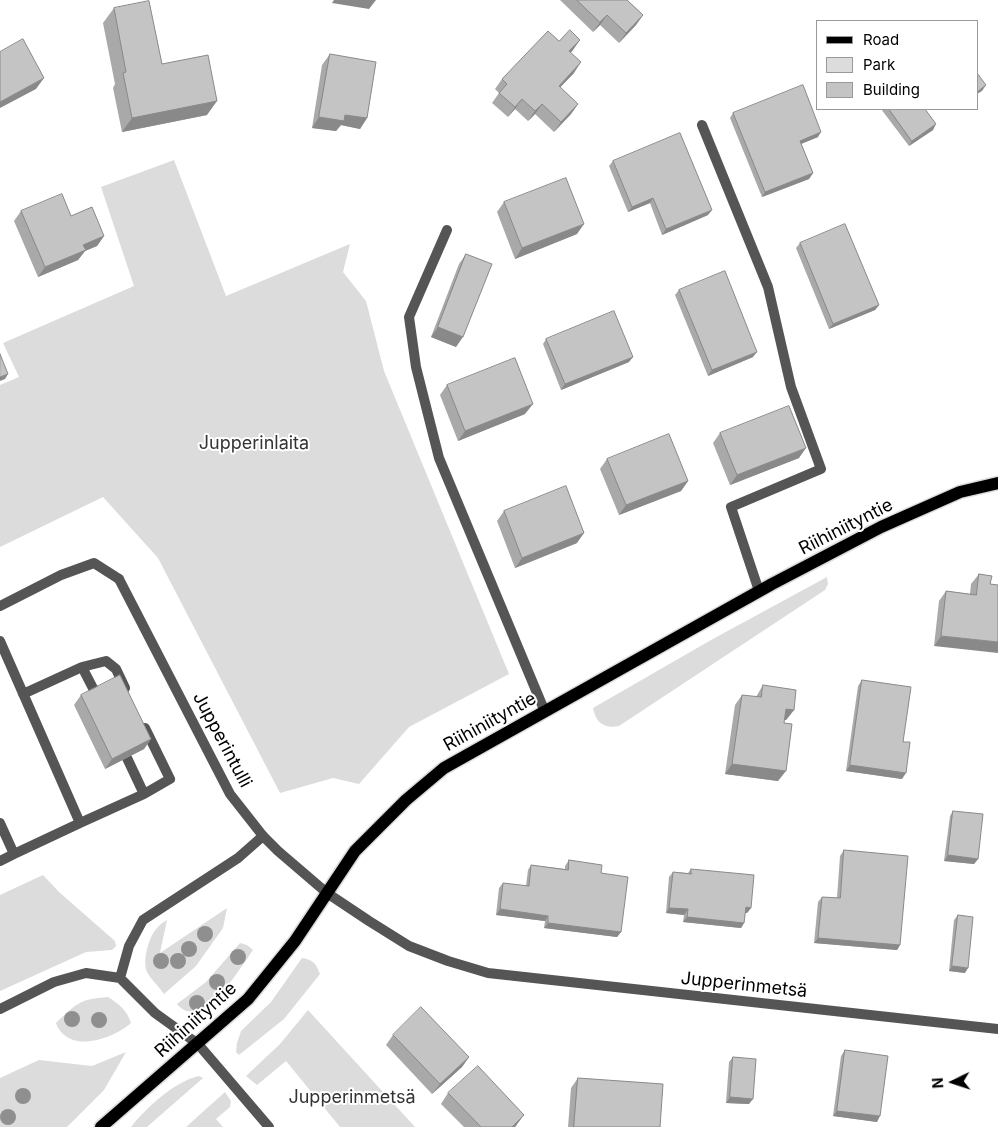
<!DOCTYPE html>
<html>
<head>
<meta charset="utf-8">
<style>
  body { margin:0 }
  #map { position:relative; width:998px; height:1127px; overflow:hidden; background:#fff; font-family:Inter,sans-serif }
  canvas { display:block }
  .legend { position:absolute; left:816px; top:20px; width:162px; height:90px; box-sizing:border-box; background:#fff; border:1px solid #999; margin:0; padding:6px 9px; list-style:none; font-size:15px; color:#000 }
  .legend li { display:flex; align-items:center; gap:10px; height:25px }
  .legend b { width:25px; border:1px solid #999 }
  .north { position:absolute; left:928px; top:1057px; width:50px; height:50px; -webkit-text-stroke:4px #fff; paint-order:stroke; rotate:266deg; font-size:14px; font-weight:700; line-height:20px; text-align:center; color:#000 }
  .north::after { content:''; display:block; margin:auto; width:18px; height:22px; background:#000; clip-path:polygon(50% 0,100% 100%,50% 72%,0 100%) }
</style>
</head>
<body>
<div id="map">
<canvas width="998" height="1127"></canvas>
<ul class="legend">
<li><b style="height:6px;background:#000"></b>Road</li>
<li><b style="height:14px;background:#dcdcdc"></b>Park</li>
<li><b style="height:14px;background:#c4c4c4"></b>Building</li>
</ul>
<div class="north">N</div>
</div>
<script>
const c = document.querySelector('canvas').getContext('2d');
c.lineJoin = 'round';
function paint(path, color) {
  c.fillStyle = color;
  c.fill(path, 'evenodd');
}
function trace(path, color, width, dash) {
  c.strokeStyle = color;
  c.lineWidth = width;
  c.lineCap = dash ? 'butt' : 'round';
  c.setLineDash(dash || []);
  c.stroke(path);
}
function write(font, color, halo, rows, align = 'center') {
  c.font = font + ' Inter,sans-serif';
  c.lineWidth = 4;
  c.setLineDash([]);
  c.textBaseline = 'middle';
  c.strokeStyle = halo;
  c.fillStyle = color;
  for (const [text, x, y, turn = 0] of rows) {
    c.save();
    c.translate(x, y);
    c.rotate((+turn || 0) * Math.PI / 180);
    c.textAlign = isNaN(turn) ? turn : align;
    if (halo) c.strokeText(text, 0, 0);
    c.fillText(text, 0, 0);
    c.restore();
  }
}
const green = new Path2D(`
  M174,160L226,296L350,244L343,272L366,301L384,371L509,674L409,727L359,784L333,778L280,793L158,558L103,497L0,547V385L19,377L3,343L134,286L101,187Z
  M827,577L828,584L825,590L619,726C604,729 596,723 593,708L711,640Z
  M43,875L59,892L115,941L116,946L112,950L86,952L0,991V895Z
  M227,908L223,928L196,966L164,994C159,987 151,979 147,972C142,961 149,935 158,927C160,924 164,922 167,920L160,953Z
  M240,943L247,945L253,950C240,968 202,1034 177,1004L206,982Z
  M302,958C314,960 316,964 320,974L284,1019L239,1055L236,1052L237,1043L241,1031L271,1002Z
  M108,997C119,1004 127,1010 131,1023C115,1037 79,1051 62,1033C59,1030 57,1026 56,1023C76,1004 79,999 108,997Z
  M308,1010L415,1127H340L286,1061L257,1085L246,1076L280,1044Z
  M126,1052L104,1090L67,1127H0V1078L39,1060L92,1066Z
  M199,1076L203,1078L147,1127H131C146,1108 175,1081 199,1076Z
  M225,1092L231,1101L230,1107L216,1119L223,1127H186Z`);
const service = new Path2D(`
  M702,125L768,287L791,387L821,469L731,507L759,591
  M447,230L409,317L416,367L439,458L545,712
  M0,606L61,575L94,563L119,579
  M0,641L80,823L14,854
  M82,667L106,661L116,669L125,688
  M23,694L82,667L96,694
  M144,794L170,779L145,728
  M0,823L14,854L0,861
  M80,823L144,794L127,758
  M120,978L129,946L143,920L238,858L263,836
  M0,1009L54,982L86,973L120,978L155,1013L198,1044L269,1127`);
const minor = new Path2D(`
  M119,579L230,794L263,836L278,851L327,893L369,921L409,946L448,961L488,973L998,1029`);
const primary = new Path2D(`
  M101,1127L248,999L295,941L355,851L406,800L444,768L772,584L881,527L960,492L998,483`);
const trees = [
  [205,934],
  [189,949],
  [238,957],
  [161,961],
  [178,961],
  [217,982],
  [197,1003],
  [72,1019],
  [99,1020],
  [23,1096],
  [8,1117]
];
const wall = new Path2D(`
  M560,0H627L643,15L636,25L619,43L600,25L593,32Z
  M114,8L162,64L207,115L122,132L113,88L115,84L103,23Z
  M559,41L573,50L571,52L574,73L560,87L578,104L571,114L554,132L535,114L528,121L515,109L508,117L492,103L499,93L495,89L502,79Z
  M330,54L367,118L360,129L341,125L336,131L312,128L322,65Z
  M881,109H925L933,130L909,146Z
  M733,113L818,137L801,144L813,173L809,179L762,197L730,118Z
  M613,161L708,215L662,235L650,203L628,212L609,166Z
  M504,202L577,234L515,259L497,212Z
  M21,211L71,216L104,236L97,246L85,251L78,260L38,277L14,221Z
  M800,243L879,305L875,310L829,329L796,248Z
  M466,254L456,347L431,337L459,264Z
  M679,290L753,357L708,376L675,295Z
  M546,339L629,362L561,390L543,344Z
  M447,385L525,414L458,441L440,395Z
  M720,433L799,458L730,485L713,443Z
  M607,459L688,481L681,491L619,515L600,469Z
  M504,511L577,543L515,568L497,521Z
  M979,574L992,576L934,646L939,601L946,591L970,594L971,584Z
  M862,680L902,779L846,771L858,686Z
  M763,685L794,710L786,720H784L778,781L725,774L735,705L742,695L756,697Z
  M81,695L151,739L144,749L105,769L74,705Z
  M953,811L978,859L974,864L944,861L950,816Z
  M844,850L900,945L897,950L814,943L818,902L822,897L837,898L840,856Z
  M569,860L601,873L621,932L617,937L544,928L545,921L496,915L499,888L503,883L526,886L528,870L531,865L565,869V866Z
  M691,869L751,908L747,913H745L744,923L741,928L683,922L684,915L666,913L669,877L673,872L688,873Z
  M958,915L965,973L949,971L954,920Z
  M393,1035L469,1057L462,1067L432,1094L386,1045Z
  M845,1050L877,1122L833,1116L841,1056Z
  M733,1057L749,1104L726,1103L729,1062Z
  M578,1078L660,1127H568L571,1088Z
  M448,1093L517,1125L515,1127H464L441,1104Z`);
const shadedWall = new Path2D(`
  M334,0H376L369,9L332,3Z
  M607,15L600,25L593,32L600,22Z
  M643,15L636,25L619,43L626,33Z
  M580,40L573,50L562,61L569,51Z
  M581,62L574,73L552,96L559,86Z
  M44,78L36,89L0,108V102Z
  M986,85L982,91L977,94V92Z
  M522,99L515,109L508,117L515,107Z
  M217,101L207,115L122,132L132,118Z
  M542,104L535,114L528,121L535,111Z
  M578,104L571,114L554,132L561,122Z
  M345,115L367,118L360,129L341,125L336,131L312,128L319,117Z
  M936,124L933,130L909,146L912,141Z
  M821,132L818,137L796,146L800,141Z
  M813,173L809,179L762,197L765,192Z
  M653,198L650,203L628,212L632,207Z
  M712,210L708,215L662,235L666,229Z
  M584,224L577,234L515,259L522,248Z
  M104,236L97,246L85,251L78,260L38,277L45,267L83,245Z
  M879,305L875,310L829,329L833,324Z
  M438,327L463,337L456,347L431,337Z
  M757,352L753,357L708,376L712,370Z
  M633,357L629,362L561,390L565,384Z
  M8,374L5,379L0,381V377Z
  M533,404L525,414L458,441L465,431Z
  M806,448L799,458L730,485L737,475Z
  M688,481L681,491L619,515L626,505Z
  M584,533L577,543L515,568L522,558Z
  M941,636L998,642V653L934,646Z
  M786,709L794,710L786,720L779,719Z
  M151,739L144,749L105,769L112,759Z
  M732,764L786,771L778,781L725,774Z
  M850,765L906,773L902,779L846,771Z
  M948,855L978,859L974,864L944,861Z
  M746,907L751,908L747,913L742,912Z
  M669,908L688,909L684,915L666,913Z
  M500,909L548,916L545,921L496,915Z
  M687,917L744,923L741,928L683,922Z
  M548,923L621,932L617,937L544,928Z
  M818,938L900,945L897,950L814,943Z
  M952,966L968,968L965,973L949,971Z
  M469,1057L462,1067L432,1094L440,1084Z
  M730,1097L753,1099L749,1104L726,1103Z
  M837,1111L880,1116L877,1122L833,1116Z
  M524,1115L515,1127H512Z`);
const building = new Path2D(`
  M577,0H627L643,15L626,33L607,15L600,22Z
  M149,1L162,64L208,55L217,101L132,118L123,73L126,72L114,8Z
  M570,30L580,40L569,51L581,62L559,86L578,104L561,122L542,104L535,111L522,99L515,107L499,93L507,84L502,79L548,31L559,41Z
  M23,39L44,78L0,102V52Z
  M330,54L376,62L367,118L345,115L344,121L319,117Z
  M977,73L986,85L977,92Z
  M803,85L821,132L800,141L813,173L765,192L733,113Z
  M889,109H925L936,124L912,141Z
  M680,133L712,210L666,229L653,198L632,207L613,161Z
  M566,178L584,224L522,248L504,202Z
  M62,194L71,216L92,207L104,236L83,245L86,250L45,267L21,211Z
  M845,224L879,305L833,324L800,243Z
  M466,254L492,264L463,337L438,327Z
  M725,271L757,352L712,370L679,290Z
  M614,311L633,357L565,384L546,339Z
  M0,354L8,374L0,377Z
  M515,358L533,404L465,431L447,385Z
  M789,406L806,448L737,475L720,433Z
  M669,434L688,481L626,505L607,459Z
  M566,486L584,533L522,558L504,511Z
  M979,574L992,576L990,584L998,585V642L941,636L946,591L976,595Z
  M120,675L151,739L112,759L81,695Z
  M862,680L911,687L903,742H910L906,773L850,765Z
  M763,685L796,690L794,710L786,709L784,723L792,724L786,771L732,764L742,695L761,697Z
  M953,811L983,814L978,859L948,855Z
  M844,850L908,856L900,945L818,938L822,897L840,898Z
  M569,860L602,865L601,873L628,877L621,932L548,923V916L500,909L503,883L529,886L531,865L568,870Z
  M691,869L754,875L751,908L746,907L744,923L687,917L688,909L669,908L673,872L691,874Z
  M958,915L973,917L968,968L952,966Z
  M421,1007L469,1057L440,1084L393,1035Z
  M845,1050L888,1056L880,1116L837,1111Z
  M733,1057L756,1059L753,1099L730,1097Z
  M478,1066L524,1115L512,1127H481L448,1093Z
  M578,1078L663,1084L660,1127H574Z`);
const parkNames = [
  ["Jupperinlaita",254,444],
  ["Jupperinmetsä",352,1098]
];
const streetNames = [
  ["Riihiniityntie",846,527,-27],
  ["Riihiniityntie",490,722,-29],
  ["Jupperintulli",222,740,62],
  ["Jupperinmetsä",744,985,6],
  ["Riihiniityntie",196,1020,-42]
];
paint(green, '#dcdcdc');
trace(primary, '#dbdbdb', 15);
trace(service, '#555', 10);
trace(minor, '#555', 10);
trace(primary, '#000', 12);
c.fillStyle = '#8f8f8f';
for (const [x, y] of trees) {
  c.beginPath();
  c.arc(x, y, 8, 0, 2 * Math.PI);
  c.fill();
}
paint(wall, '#a9a9a9');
paint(shadedWall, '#898989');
paint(building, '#c4c4c4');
trace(building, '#898989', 1);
write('18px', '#333', '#fff', parkNames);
write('18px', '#000', '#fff', streetNames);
</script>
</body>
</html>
